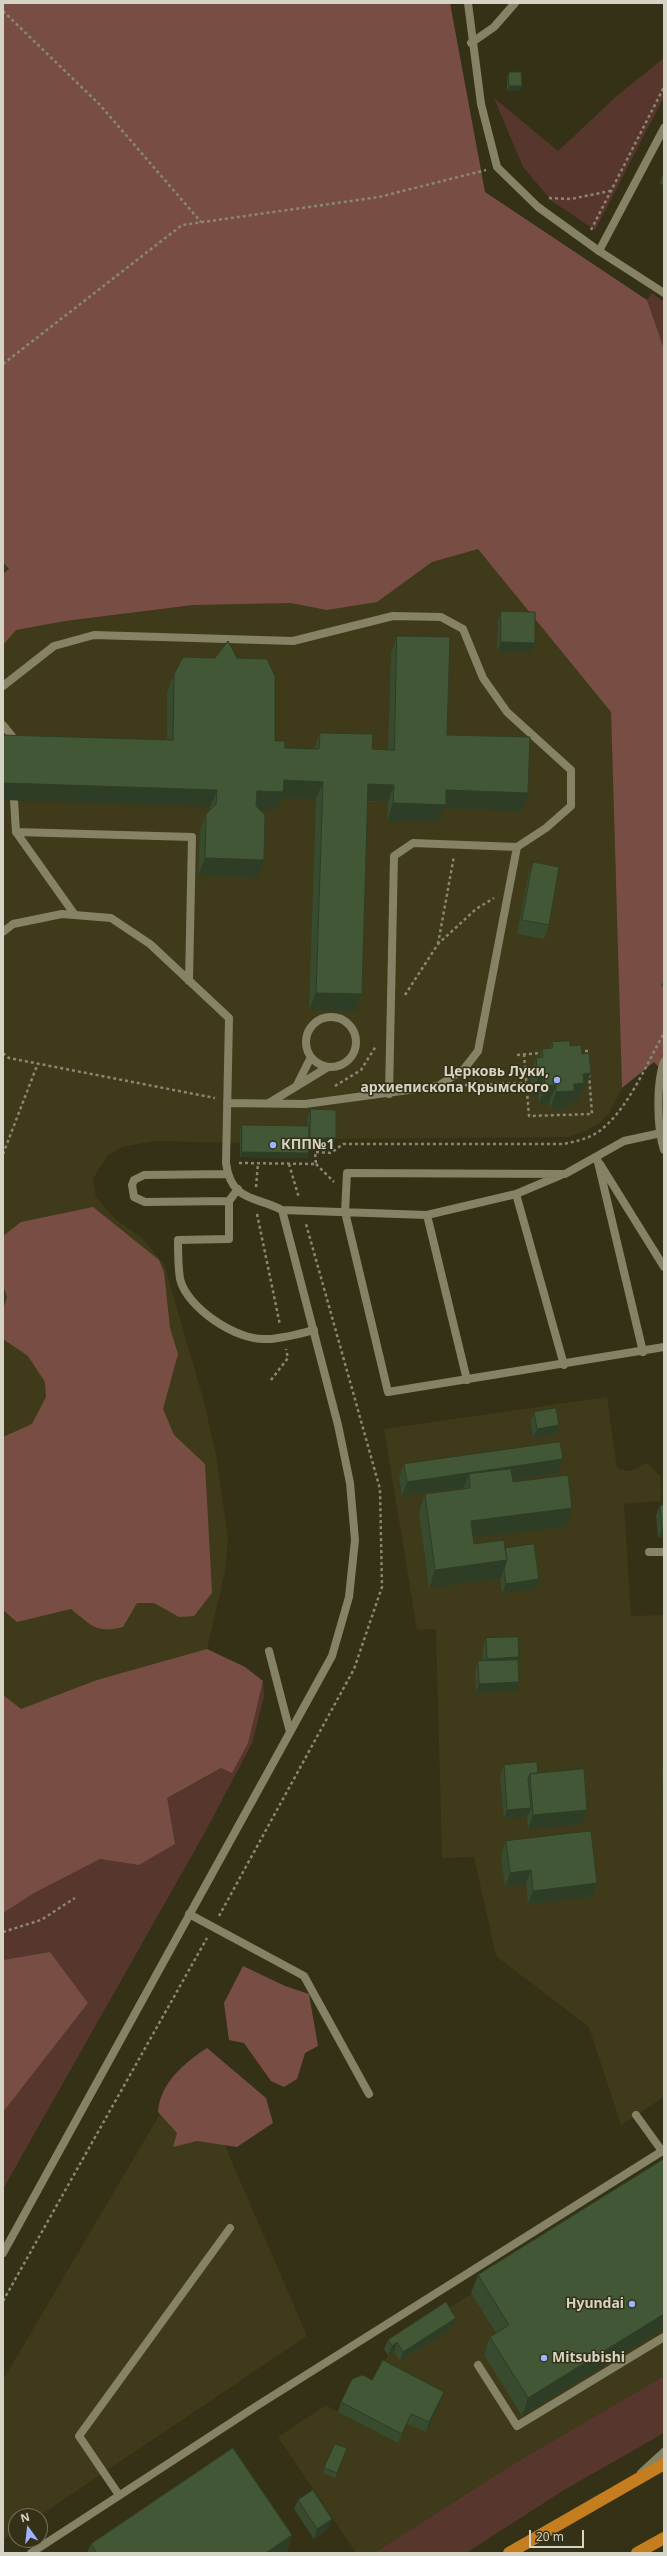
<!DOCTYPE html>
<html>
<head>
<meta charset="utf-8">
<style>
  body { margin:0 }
  #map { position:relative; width:667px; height:2556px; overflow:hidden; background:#353117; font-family:"Noto Sans",sans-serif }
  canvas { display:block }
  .frame { position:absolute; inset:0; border:4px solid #d5d3c4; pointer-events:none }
  .north { position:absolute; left:8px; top:2508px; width:40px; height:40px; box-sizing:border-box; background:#353117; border:1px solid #75725c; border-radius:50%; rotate:345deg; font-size:11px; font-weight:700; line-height:16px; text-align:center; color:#d5d3c4 }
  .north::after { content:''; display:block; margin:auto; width:14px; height:18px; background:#9bb4fd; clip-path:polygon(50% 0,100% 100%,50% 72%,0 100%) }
  .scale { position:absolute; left:529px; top:2530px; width:55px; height:18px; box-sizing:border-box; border:2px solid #d5d3c4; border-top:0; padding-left:5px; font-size:12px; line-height:14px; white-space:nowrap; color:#d5d3c4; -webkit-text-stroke:3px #353117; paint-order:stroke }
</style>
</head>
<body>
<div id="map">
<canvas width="667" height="2556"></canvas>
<div class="frame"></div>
<div class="north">N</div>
<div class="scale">20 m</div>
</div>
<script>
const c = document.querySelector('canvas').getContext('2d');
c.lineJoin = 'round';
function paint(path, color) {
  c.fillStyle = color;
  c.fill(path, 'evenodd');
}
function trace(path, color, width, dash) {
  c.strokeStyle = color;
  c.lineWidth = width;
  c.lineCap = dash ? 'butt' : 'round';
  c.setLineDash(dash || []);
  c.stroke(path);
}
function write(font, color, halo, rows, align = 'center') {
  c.font = font + ' "Noto Sans",sans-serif';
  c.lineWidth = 3;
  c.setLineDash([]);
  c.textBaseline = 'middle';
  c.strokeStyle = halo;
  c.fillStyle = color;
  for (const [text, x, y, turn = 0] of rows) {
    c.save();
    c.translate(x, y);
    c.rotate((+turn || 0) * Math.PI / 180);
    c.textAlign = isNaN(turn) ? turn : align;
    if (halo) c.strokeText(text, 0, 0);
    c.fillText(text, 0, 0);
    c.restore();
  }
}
const built = new Path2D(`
  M3,38L478,548L611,712L622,1088L609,1113L598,1124L585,1131L568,1137L333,1139V1148L307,1147V1158L240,1157V1143L154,1141L122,1147L107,1156L93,1179L96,1197L115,1219L141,1237L164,1264L203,1398L216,1454L228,1538L225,1572L207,1649L245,1667L263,1681L264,1696L252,1743L205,1832L3,2189Z
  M607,1397L617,1469L631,1471L647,1463L660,1476L661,1501L624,1504L631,1616L664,1615V2097L621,2125L589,2027L496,1956L474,1857L442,1858L436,1629L417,1630L384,1429Z
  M210,2111L307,2336L39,2516H16V2531L3,2540V2380L160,2114Z
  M664,2173V2376L515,2463L374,2553H356L278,2437L326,2405L338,2412L349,2389H368L388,2355L384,2349Z`);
const green = new Path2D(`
  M664,58V97L595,230L552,201L523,167L494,98L558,151L619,94Z
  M652,293L664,302V349L647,300Z
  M263,1681L264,1696L252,1743L205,1832L3,2189V2112L88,2003L50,1952L3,1960V1913L34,1893L100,1859L139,1865L167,1798L222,1768L232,1773L260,1696Z
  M664,2376V2433L564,2490L466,2553H374L515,2463Z`);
const forest = new Path2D(`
  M3,3H450L485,192L647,300L664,349V1073L654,1062L622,1088L611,712L478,549L432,562L377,602L327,610L291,603L193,605L65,621L16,630L3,645V574L9,569L3,562Z
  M93,1207L159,1260L164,1272L170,1328L178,1354L163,1409L174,1435L205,1464L212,1593L194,1616L179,1617L154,1603H137L123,1627C96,1634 91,1625 71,1609L17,1622L3,1610V1437L32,1424L46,1397L45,1382L28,1356L3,1339V1310L7,1297L3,1285V1236L21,1222Z
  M207,1649L245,1667L263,1681L248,1743L232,1773L221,1768L167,1798L175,1844L139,1865L100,1859L34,1893L3,1913V1695L21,1709L97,1680Z
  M50,1952L88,2003L3,2112V1960Z
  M243,1966L285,1986L309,1994L318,2046L305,2053L297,2079L284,2087L271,2081L244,2043L229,2040L224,2003Z
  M207,2048L266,2098L273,2123L237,2147L197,2141L173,2147L177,2133L158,2112C160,2083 184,2063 207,2048Z`);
const path = new Path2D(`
  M3,11L100,105L201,222
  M549,198L571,199L610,191
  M591,230L664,87
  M3,364L182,225L379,197L486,170
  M438,944L454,856
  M405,995L438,944L476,909L494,898
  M579,1051H588V1057
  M3,1053L9,1058L215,1098
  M524,1054L529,1116L592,1114L589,1074
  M517,1055L542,1053
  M465,1085L526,1083
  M335,1086L361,1070L376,1046
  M3,1154L38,1063
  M239,1163L316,1164L315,1152L331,1153L343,1144H564C576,1141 588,1139 598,1132C627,1112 647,1063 664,1033
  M289,1164L299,1198
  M316,1164L334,1182
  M256,1187L258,1163
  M257,1214L280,1325
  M271,1380L288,1358L286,1349
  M219,1916L354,1669L382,1587L380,1489L306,1224
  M3,1932L41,1920L75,1898
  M3,2301L207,1938`);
const lane = new Path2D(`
  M471,43L494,27L515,3
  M599,251L664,128
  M3,686L54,646L94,635L293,641L393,616L441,617L463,629L483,678L507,712L571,770V806L546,828L517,847L413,843L394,856L389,1094
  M3,725L15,740V744
  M14,800L16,832L75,915
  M16,832L192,837L189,981
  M3,932L13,924L62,914L111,918L150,944L229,1018L226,1163C231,1202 256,1196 282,1210L427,1215L516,1194L564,1365
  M306 1042a25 25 0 1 1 50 0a25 25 0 1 1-50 0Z
  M297,1085L311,1057
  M227,1103L305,1104L438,1086L464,1069L478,1051L517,847
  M269,1103L328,1067
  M661,1133L624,1141L565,1174L347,1173L345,1212L388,1392L664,1347
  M597,1158L643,1352
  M600,1164L664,1267
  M227,1174L144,1175L134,1180L132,1185L134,1197L145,1202L229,1201
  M238,1189L229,1201V1239L178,1240C178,1253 178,1266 180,1279C187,1308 237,1341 266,1339C282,1339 298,1334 314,1330
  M516,1194L561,1175
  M427,1215L467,1380
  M649,1552H664
  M269,1651L290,1732
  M189,1914L304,1976L369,2094
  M636,2115L662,2151
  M3,2253L332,1656L349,1597L355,1540L350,1483L338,1425L282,1210
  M478,2365L517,2426L664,2337
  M641,2473L664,2452
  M119,2495L79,2436L230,2228`);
const street = new Path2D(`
  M468,3L481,104L497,167L538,207L599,251L664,293
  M664,1062C656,1083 657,1128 664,1150
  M31,2553L255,2407L664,2150`);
const highway = new Path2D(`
  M509,2553L664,2464
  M637,2553L664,2538`);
const wall = new Path2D(`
  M509,72L520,91H507V77Z
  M664,173V186L660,183Z
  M501,611L535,643L531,652H497L498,621Z
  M397,636L447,735L521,811L444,808L439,822L387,821L388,802H368L355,1011L309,1010L316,799L281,798L277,810L260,809L264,860L258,877L198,876L200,831L206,814L210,810V807L167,740V692L174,674L285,748L314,749L320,733L372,749L388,750L391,653Z
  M533,862L549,925L544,939L517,934L528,876Z
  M664,978V988L661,986Z
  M552,1042L570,1046L584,1091H581L578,1101H570L568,1108L550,1110L549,1103L539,1104L538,1095H531L530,1076L536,1058H539L542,1049L550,1048Z
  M311,1109L336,1138L333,1148L308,1147V1153L307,1158L240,1157V1130L242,1125L307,1126V1119Z
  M534,1412L559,1425L556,1434L533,1438L531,1422Z
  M404,1464L558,1473L513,1480V1482L566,1526L473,1538L474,1544L505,1548L535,1589L502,1593L500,1578L429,1588L419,1512L425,1494L463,1489L464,1487L402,1496L399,1478Z
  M660,1506L664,1538H658L656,1515Z
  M486,1638L518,1660L516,1691L476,1693L475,1671L478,1661H483V1648Z
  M664,1763V1809H663L662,1767Z
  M504,1765L538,1773L587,1810L582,1824L528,1829L527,1817L504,1819L500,1775Z
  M506,1841L592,1897L528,1904L526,1884L505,1887L501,1855Z
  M664,2159V2328L522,2416L484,2355L490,2337L496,2333L471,2293L478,2275Z
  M453,2327L400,2361L394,2352L388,2355L384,2349L388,2340Z
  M372,2380L441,2402L426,2432L407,2424L398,2443L338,2412L341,2402Z
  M335,2444L347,2448L335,2478L323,2473Z
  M298,2500L329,2528L314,2539L294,2509Z
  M292,2535L286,2553H87L91,2544Z`);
const shadedWall = new Path2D(`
  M509,86H522L520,91H507Z
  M501,642L535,643L531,652H497Z
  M284,780L323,782L316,799L281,798L277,810L250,809L257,791Z
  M3,783L217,790L210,807L3,800Z
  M368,784L394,785L388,802L362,801Z
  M446,790L528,793L521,811L444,808L439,822L387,821L393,803Z
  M205,858L264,860L258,877L198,876Z
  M316,993L362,994L355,1011L309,1010Z
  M591,1073L584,1091H581L578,1101H570L568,1108L550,1110L556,1092L583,1074Z
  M544,1077L538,1095H531L538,1078Z
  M556,1085L549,1103L539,1104L545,1086Z
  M310,1138H336L333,1148L307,1147Z
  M242,1152L308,1153L307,1158L240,1157Z
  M559,1425L556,1434L533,1438L537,1429Z
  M563,1459L558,1473L470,1486L469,1474L464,1487L402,1496L407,1482Z
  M572,1508L566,1526L465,1539L471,1521Z
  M662,1529H664V1538H658Z
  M507,1560L501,1578L429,1588L435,1570Z
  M539,1579L535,1589L502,1593L506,1584Z
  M519,1657L515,1667L483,1669L487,1659Z
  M519,1682L516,1691L476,1693L479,1684Z
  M531,1808L527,1817L504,1819L507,1810Z
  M587,1810L582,1824L528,1829L533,1815Z
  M531,1870L526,1884L505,1887L510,1873Z
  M597,1883L592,1897L528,1904L533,1891Z
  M664,2314V2328L522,2416L528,2398Z
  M456,2318L453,2327L400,2361L403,2352Z
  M397,2342L394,2352L388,2355L392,2346Z
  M444,2392L441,2402L426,2432L429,2422Z
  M332,2519L329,2528L314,2539L317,2529Z
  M292,2535L285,2553H266Z`);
const building = new Path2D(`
  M509,72H521L522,86H509Z
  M501,611L535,612V643L501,642Z
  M397,636L450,637L447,735L530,737L528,793L446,790V805L393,803L394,785L368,784L362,994L316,993L323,782L284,780L283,792L257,791L256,806L265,815L264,860L205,858L206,814L216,804L217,790L3,783V735L173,740L174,674L183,657L215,658L228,641L237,658L267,659L275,676V741H285V748L319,749L320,733L373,734L372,749L394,750Z
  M533,862L559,867L549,925L522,920Z
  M570,1041V1046L581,1045L582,1054L589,1053L591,1073L583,1074L584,1083L574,1084V1091L556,1092V1085L545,1086L544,1077L538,1078L536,1058L543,1057L542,1049L553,1048L552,1042Z
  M311,1109L336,1110V1138H310Z
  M242,1125L309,1126L308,1153L242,1152Z
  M556,1408L559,1425L537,1429L534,1412Z
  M560,1442L563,1459L407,1482L404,1464Z
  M511,1469L513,1482L568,1475L572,1508L471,1521L474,1544L504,1540L507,1560L435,1570L425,1494L470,1488L469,1474Z
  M664,1505V1529H662L660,1506Z
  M534,1544L539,1579L506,1584L504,1569L507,1560L505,1548Z
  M518,1637L519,1657L487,1659L486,1638Z
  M518,1660L519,1682L479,1684L478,1661Z
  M537,1762L538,1773L530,1774L528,1778L531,1808L507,1810L504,1765Z
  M584,1769L587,1810L533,1815L530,1774Z
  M591,1831L597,1883L533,1891L531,1870L510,1873L506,1841Z
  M664,2159V2314L528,2398L490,2337L509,2325L478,2275Z
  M446,2302L456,2318L403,2352L397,2342L392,2346L388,2340Z
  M383,2360L444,2392L429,2422L411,2414L402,2434L341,2402L352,2379L363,2375L372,2380Z
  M335,2444L347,2448L337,2473L324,2468Z
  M233,2448L292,2535L266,2553H97L91,2544Z
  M313,2490L332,2519L317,2529L298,2500Z`);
const markers = [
  [557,1080,4,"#9bb4fd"],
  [273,1145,4,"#9bb4fd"],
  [632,2304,4,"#9bb4fd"],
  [544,2358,4,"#9bb4fd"]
];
const poiNames = [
  ["Церковь Луки,",549,1072],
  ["архиепископа Крымского",549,1088],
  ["КПП№1",281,1145,"left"],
  ["Hyundai",624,2304],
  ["Mitsubishi",552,2358,"left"]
];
paint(built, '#3f3a19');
paint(green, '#57362e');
paint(forest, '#784e44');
trace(path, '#8a8773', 2.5, [3, 3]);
trace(lane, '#868265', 8);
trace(street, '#868265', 8);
trace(highway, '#c57e1f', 12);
paint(wall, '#394b2e');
paint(shadedWall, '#2e3d25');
paint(building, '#425735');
trace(building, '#2e3d25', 1);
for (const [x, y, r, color] of markers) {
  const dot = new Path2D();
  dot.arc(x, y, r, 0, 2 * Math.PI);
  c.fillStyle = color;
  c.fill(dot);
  trace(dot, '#353117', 1.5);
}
write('bold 14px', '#d5d3c4', '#353117', poiNames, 'right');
</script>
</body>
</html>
